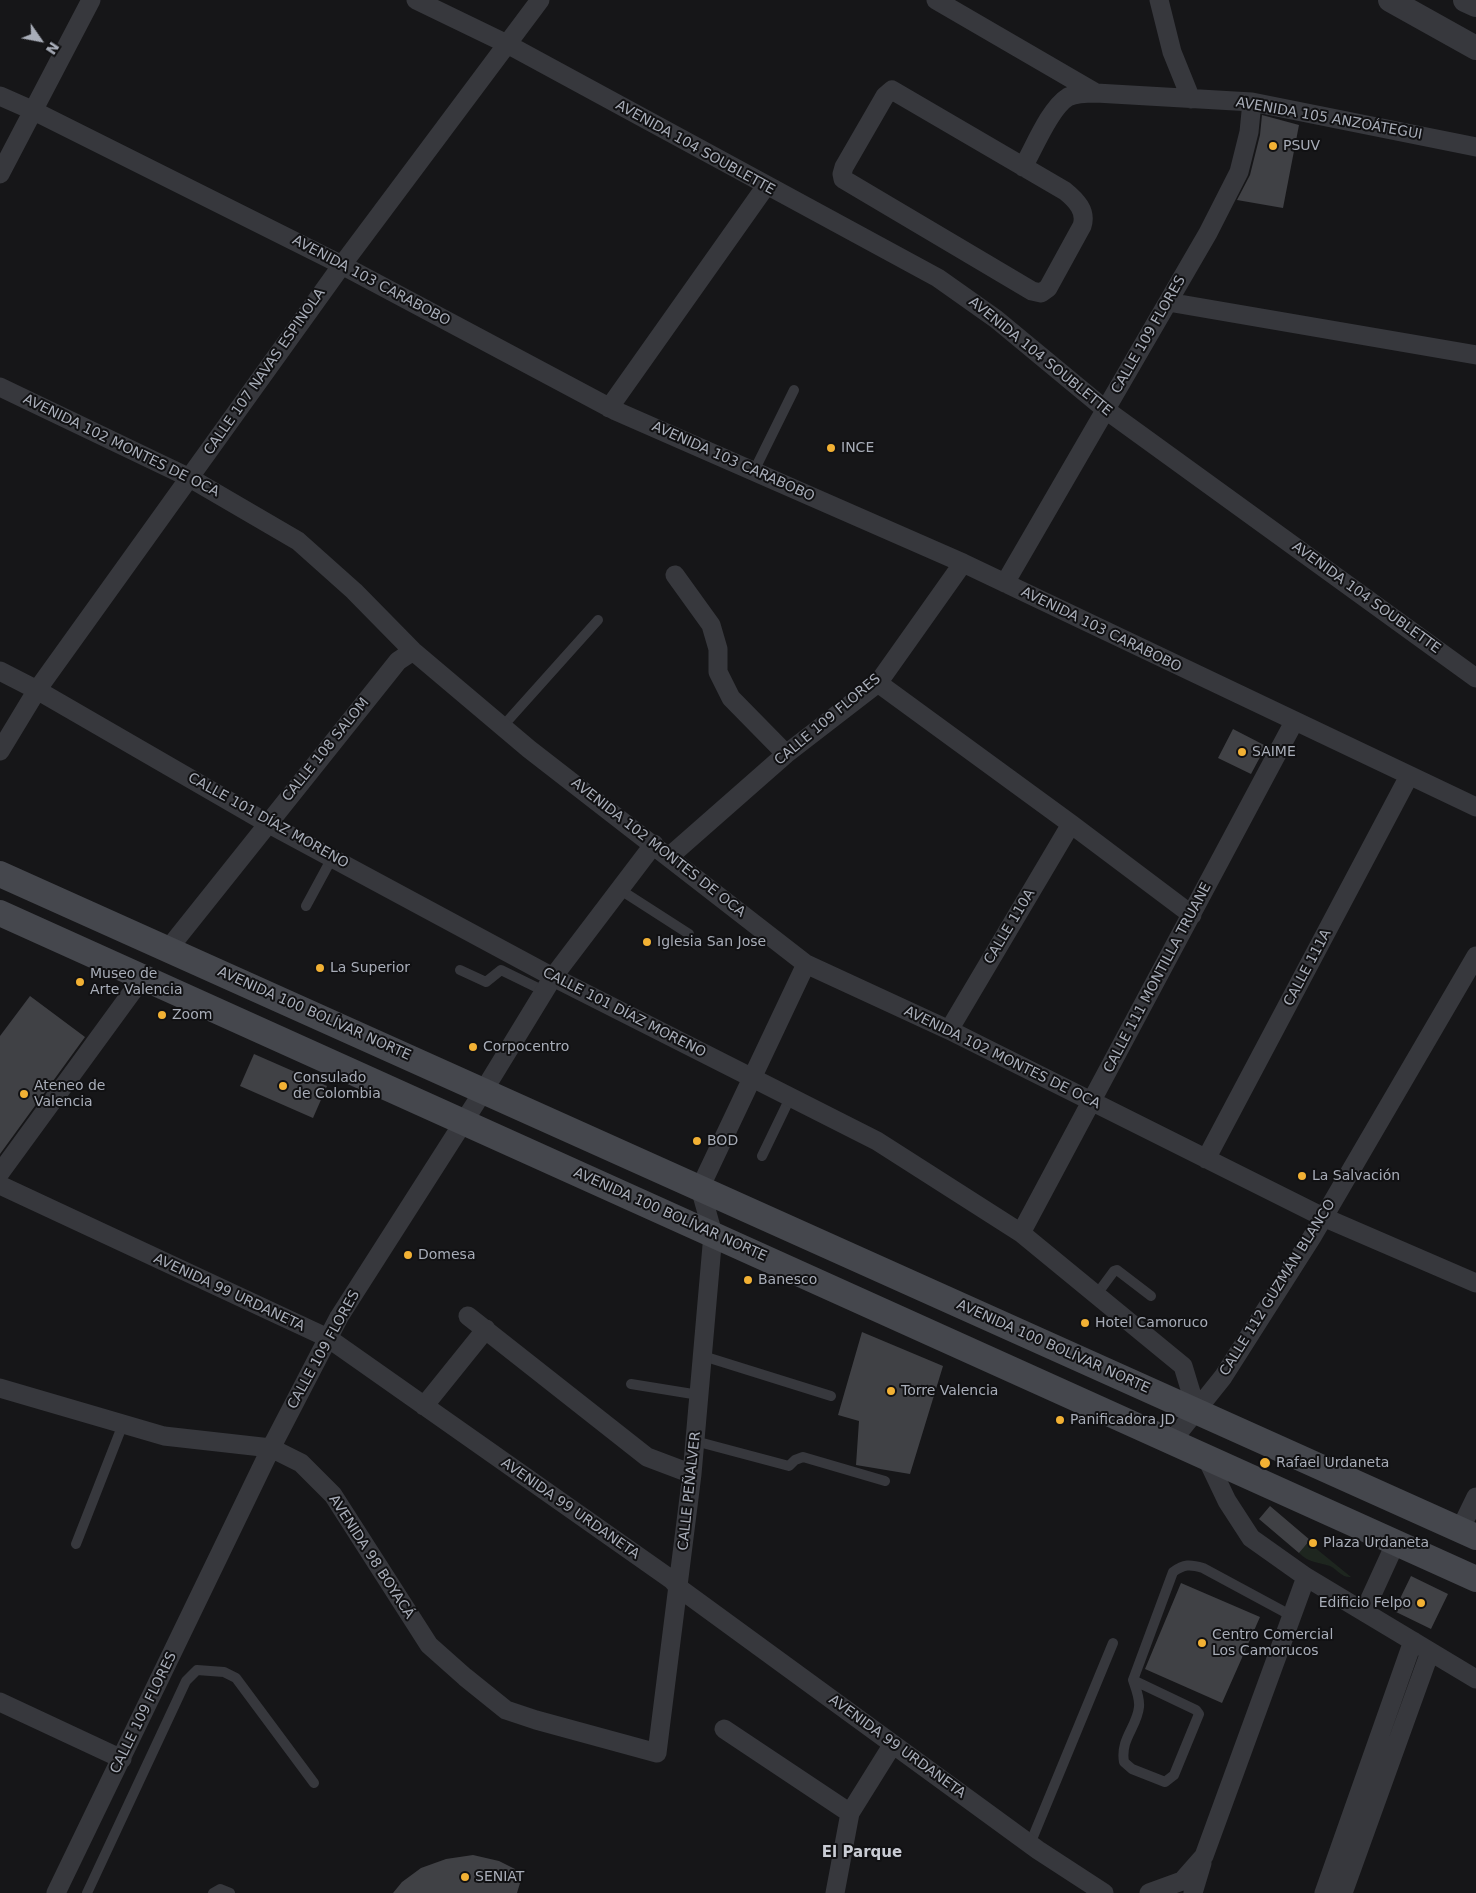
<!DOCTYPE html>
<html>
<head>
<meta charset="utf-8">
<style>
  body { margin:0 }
  #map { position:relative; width:1476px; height:1893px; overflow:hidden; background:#161618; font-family:"DejaVu Sans",sans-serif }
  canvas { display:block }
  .north { position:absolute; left:15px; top:15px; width:50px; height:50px; -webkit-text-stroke:4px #111113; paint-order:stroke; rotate:123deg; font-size:14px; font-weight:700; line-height:20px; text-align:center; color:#a8adb8 }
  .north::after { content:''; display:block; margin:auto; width:18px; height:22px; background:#a8adb8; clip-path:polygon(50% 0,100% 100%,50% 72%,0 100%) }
</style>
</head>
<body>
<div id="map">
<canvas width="1476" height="1893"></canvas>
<div class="north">N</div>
</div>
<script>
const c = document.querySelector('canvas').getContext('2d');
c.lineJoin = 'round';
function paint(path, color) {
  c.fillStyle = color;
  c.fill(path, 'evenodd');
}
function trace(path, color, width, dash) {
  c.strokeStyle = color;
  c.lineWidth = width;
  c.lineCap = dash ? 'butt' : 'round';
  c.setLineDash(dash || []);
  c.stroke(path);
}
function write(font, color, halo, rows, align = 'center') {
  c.font = font + ' "DejaVu Sans",sans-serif';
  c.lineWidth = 4;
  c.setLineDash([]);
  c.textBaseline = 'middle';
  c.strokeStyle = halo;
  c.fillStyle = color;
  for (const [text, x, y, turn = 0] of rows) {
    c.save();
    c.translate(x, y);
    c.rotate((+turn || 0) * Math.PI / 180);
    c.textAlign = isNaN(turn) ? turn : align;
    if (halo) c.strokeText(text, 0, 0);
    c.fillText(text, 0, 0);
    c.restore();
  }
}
const green = new Path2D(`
  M1308,1542L1351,1577C1342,1578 1338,1570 1330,1566C1318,1562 1309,1563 1299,1553Z`);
const building = new Path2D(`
  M1262,115L1299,125L1283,208L1237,200L1250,175L1260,135Z
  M1233,729L1266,746L1251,774L1218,758Z
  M30,996L85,1037L0,1154V1036Z
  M254,1054L327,1086L313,1118L240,1086Z
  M862,1332L943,1366L910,1474L856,1465L859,1421L838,1415Z
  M1270,1506L1310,1540L1299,1553L1259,1519Z
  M1411,1576L1448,1594L1431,1629L1394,1611Z
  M1181,1583L1260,1617L1222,1703L1145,1669Z
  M473,1855L499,1861L523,1873L517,1893H393L402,1882L421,1868L446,1859Z`);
const service = new Path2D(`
  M754,471L794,390
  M503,726L598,620
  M619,889L689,934
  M306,906L332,858
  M460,970L486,982L501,970L544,991
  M762,1156L790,1098
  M1097,1294L1114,1271L1117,1270L1151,1296
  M703,1356L831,1396
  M631,1384L699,1395
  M695,1441L789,1466L795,1460L803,1457L885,1481
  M76,1544L123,1424
  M1133,1680L1196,1710L1199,1714L1174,1775L1165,1782L1132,1769L1124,1762C1120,1739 1137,1727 1139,1707C1140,1698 1136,1689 1133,1680L1173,1572C1184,1564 1190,1564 1203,1568L1292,1616
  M1030,1844L1113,1643
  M87,1893L186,1681L197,1670L224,1672L236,1678L314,1783
  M213,1893L220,1889L230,1893`);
const minor = new Path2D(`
  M416,0L507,44L938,278L996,319L1106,410L1476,678
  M936,0L1096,93L1252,102L1476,147
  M1159,0L1172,52L1191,99
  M892,90L1065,191C1076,200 1087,211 1082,226L1048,288L1041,293L1032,291L843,179L842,174L844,167L885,96Z
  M0,96L34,111L342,265L616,411L963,563L1476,807
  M1023,167C1034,148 1050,108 1068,97C1076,93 1087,93 1096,93
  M0,174L91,0
  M1168,302L1476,355
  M0,387L190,478L298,541L354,591L413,651L529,749L806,964L949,1030L1323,1217L1476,1283
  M609,408L766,186
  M675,575L711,625L718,649V672L731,698L786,754
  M1005,583L1208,233L1239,172L1249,132L1252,102
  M0,671L37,690L267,823L553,977L877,1141L1021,1233L1183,1366L1197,1412
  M878,683L1071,824L1192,915
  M0,751L37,690L342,265L540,0
  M670,856L786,754L878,683L963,563
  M169,948L398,661L413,651
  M949,1030L1071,824
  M1206,1159L1409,776
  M0,1173L143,977
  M0,1185L328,1338L672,1580L679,1588L1038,1850L1104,1893
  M1021,1233L1294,722
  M468,1316L647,1457L692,1474
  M0,1388L164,1436L271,1448L301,1463L333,1495L429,1645L465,1677L506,1710L536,1720L657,1753L692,1474L713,1234L700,1188L806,964
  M424,1406L486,1329
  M1171,1442L1223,1377L1312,1237L1476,956
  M1206,1457L1227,1501L1251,1538L1306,1577L1476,1679
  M1460,1530L1476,1497
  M1364,1612L1396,1542
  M0,1702L122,1759
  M724,1729L850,1813
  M56,1893L271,1448L339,1317L484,1090L553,977L654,844
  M835,1893L850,1813L893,1744
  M1149,1893L1182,1881L1204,1856L1306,1577
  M1193,1893L1202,1863
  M1324,1893L1413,1641
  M1343,1893L1430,1652`);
const tertiary = new Path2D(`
  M1390,0L1476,48
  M1465,0L1476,5`);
const secondary = new Path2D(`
  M0,874L1476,1537
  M0,913L1476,1579`);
const markers = [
  [1273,146,5,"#f2b134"],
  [831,448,5,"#f2b134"],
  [1242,752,5,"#f2b134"],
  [647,942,5,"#f2b134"],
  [320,968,5,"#f2b134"],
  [80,982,5,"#f2b134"],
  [162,1015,5,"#f2b134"],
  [473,1047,5,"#f2b134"],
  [283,1086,5,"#f2b134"],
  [24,1094,5,"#f2b134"],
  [697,1141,5,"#f2b134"],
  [1302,1176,5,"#f2b134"],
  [408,1255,5,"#f2b134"],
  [748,1280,5,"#f2b134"],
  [1085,1323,5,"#f2b134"],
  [891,1391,5,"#f2b134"],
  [1060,1420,5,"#f2b134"],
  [1265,1463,6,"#f2b134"],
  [1313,1543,5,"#f2b134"],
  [1421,1603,5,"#f2b134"],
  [1202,1643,5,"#f2b134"],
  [465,1877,5,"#f2b134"]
];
const streetNames = [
  ["AVENIDA 105 ANZOÁTEGUI",1329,119,10],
  ["AVENIDA 104 SOUBLETTE",695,148,29],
  ["AVENIDA 103 CARABOBO",371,281,28],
  ["CALLE 109 FLORES",1149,335,-60],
  ["AVENIDA 104 SOUBLETTE",1040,357,39],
  ["CALLE 107 NAVAS ESPINOLA",265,372,-55],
  ["AVENIDA 102 MONTES DE OCA",121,446,26],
  ["AVENIDA 103 CARABOBO",733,462,24],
  ["AVENIDA 104 SOUBLETTE",1366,598,36],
  ["AVENIDA 103 CARABOBO",1101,630,26],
  ["CALLE 109 FLORES",828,720,-40],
  ["CALLE 108 SALOM",326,750,-51],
  ["CALLE 101 DÍAZ MORENO",268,821,29],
  ["AVENIDA 102 MONTES DE OCA",658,848,38],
  ["CALLE 110A",1010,927,-59],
  ["CALLE 111A",1308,968,-62],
  ["CALLE 111 MONTILLA TRUANE",1158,978,-62],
  ["CALLE 101 DÍAZ MORENO",624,1013,27],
  ["AVENIDA 100 BOLÍVAR NORTE",314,1014,24],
  ["AVENIDA 102 MONTES DE OCA",1002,1058,26],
  ["AVENIDA 100 BOLÍVAR NORTE",670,1215,24],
  ["CALLE 112 GUZMÁN BLANCO",1278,1288,-58],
  ["AVENIDA 99 URDANETA",229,1293,25],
  ["AVENIDA 100 BOLÍVAR NORTE",1053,1347,24],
  ["CALLE 109 FLORES",324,1350,-61],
  ["CALLE PEÑALVER",690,1491,-84],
  ["AVENIDA 99 URDANETA",570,1509,35],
  ["AVENIDA 98 BOYACÁ",371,1557,57],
  ["CALLE 109 FLORES",144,1713,-64],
  ["AVENIDA 99 URDANETA",897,1747,36]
];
const poiNames = [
  ["PSUV",1283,146],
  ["INCE",841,448],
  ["SAIME",1252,752],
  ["Iglesia San Jose",657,942],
  ["La Superior",330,968],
  ["Museo de",90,974],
  ["Arte Valencia",90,990],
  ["Zoom",172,1015],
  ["Corpocentro",483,1047],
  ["Consulado",293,1078],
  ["de Colombia",293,1094],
  ["Ateneo de",34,1086],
  ["Valencia",34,1102],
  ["BOD",707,1141],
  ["La Salvación",1312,1176],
  ["Domesa",418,1255],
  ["Banesco",758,1280],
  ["Hotel Camoruco",1095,1323],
  ["Torre Valencia",901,1391],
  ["Panificadora JD",1070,1420],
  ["Rafael Urdaneta",1276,1463],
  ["Plaza Urdaneta",1323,1543],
  ["Edificio Felpo",1411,1603,"right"],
  ["Centro Comercial",1212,1635],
  ["Los Camorucos",1212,1651],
  ["SENIAT",475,1877]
];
const neighbourhoodNames = [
  ["El Parque",862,1853]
];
paint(green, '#1e261f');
paint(building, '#404145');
trace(service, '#37383d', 10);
trace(minor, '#37383d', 19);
trace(tertiary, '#37383d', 24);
trace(secondary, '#45474d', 26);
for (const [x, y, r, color] of markers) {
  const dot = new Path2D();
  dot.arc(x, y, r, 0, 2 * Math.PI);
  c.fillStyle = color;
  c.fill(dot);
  trace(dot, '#111113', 2);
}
write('14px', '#a8adb8', '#111113', streetNames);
write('14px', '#a8adb8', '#111113', poiNames, 'left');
write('bold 15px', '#c9ccd4', '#111113', neighbourhoodNames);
</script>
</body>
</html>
